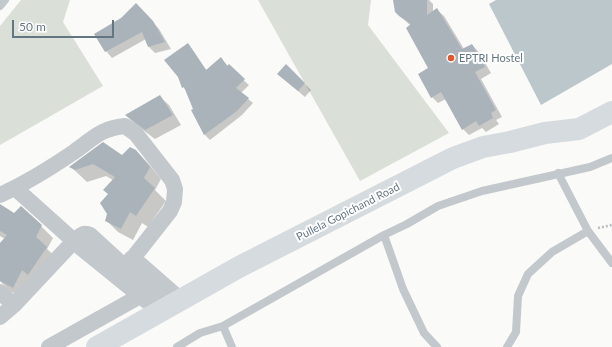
<!DOCTYPE html>
<html>
<head>
<meta charset="utf-8">
<style>
  body { margin:0 }
  #map { position:relative; width:612px; height:347px; overflow:hidden; background:#fafaf8; font-family:Lato,sans-serif }
  canvas { display:block }
  .scale { position:absolute; left:12px; top:20px; width:102px; height:18px; box-sizing:border-box; border:2px solid #657683; border-top:0; padding-left:5px; font-size:12px; line-height:14px; white-space:nowrap; color:#657683; -webkit-text-stroke:3px #fff; paint-order:stroke }
</style>
</head>
<body>
<div id="map">
<canvas width="612" height="347"></canvas>
<div class="scale">50 m</div>
</div>
<script>
const c = document.querySelector('canvas').getContext('2d');
c.lineJoin = 'round';
function paint(path, color) {
  c.fillStyle = color;
  c.fill(path, 'evenodd');
}
function trace(path, color, width, dash) {
  c.strokeStyle = color;
  c.lineWidth = width;
  c.lineCap = dash ? 'butt' : 'round';
  c.setLineDash(dash || []);
  c.stroke(path);
}
function write(font, color, halo, rows, align = 'center') {
  c.font = font + ' Lato,sans-serif';
  c.lineWidth = 4;
  c.setLineDash([]);
  c.textBaseline = 'middle';
  c.strokeStyle = halo;
  c.fillStyle = color;
  for (const [text, x, y, turn = 0] of rows) {
    c.save();
    c.translate(x, y);
    c.rotate((+turn || 0) * Math.PI / 180);
    c.textAlign = isNaN(turn) ? turn : align;
    if (halo) c.strokeText(text, 0, 0);
    c.fillText(text, 0, 0);
    c.restore();
  }
}
const green = new Path2D(`
  M21,0H70L63,22L103,86L0,145V26Z
  M258,0H371L368,25L449,133L360,181Z`);
const water = new Path2D(`
  M496,0H612V64L541,105L489,4Z`);
const shadow = new Path2D(`
  M394,0H429L433,4V12L437,10L444,16L464,49L472,45L478,51L491,73L481,79L502,117L496,120L499,124L486,132L482,128L469,135L463,129L446,99L438,103L432,97L430,68L411,26L400,16Z
  M143,11L159,29L171,49L155,53L149,47L146,39L112,58L106,51Z
  M188,44L192,49L207,71L221,58L228,66L249,85L241,93L253,103L242,115L210,140L205,135L193,110L194,109L187,91L183,87Z
  M286,65L311,90L305,97L278,74Z
  M159,96L169,105L181,125L155,139L135,124L126,115Z
  M136,151L148,163L161,179L155,190L166,201L148,227L142,223L133,240L118,232L106,220L108,214L109,195L113,180L106,176L87,182L71,167L122,156Z
  M0,205L14,215L41,226L53,238L47,249L58,259L25,299L10,291L0,281V244L5,239L0,236Z`);
const building = new Path2D(`
  M393,0H427V15L437,8L462,49L472,44L485,67L475,72L496,110L491,113L493,118L479,126L476,121L462,130L441,92L431,98L418,74L428,68L406,28L411,24L399,16L395,12Z
  M136,3L153,21L165,42L148,47L142,32L105,52L94,34L121,18Z
  M188,43L206,70L221,57L227,66L229,64L245,79L236,88L249,98L237,111L204,135L191,110L193,109L184,87L182,88L178,77L164,60Z
  M286,64L305,83L298,91L277,74Z
  M160,95L173,115L145,130L125,115Z
  M103,142L122,155L130,147L136,150L150,167L144,178L155,188L136,216L130,212L121,229L105,221L107,214L100,203L108,194L103,190L115,177L93,164L75,170L69,167Z
  M0,204L14,213L21,206L42,225L36,237L47,247L28,275L22,270L13,288L0,281V243L7,235L0,231Z`);
const path = new Path2D(`
  M598,228L612,225`);
const lane = new Path2D(`
  M0,6L5,0
  M588,231L612,263
  M384,235L403,289L424,333L437,347
  M223,326L232,347
  M177,347L200,333L223,326L384,235L407,224L438,206L482,191L590,167L612,158
  M507,347L516,332L518,296L528,274L552,252L588,231L558,173`);
const street = new Path2D(`
  M0,195C24,184 52,167 74,152C94,138 99,129 125,126L136,134L172,180L175,189L174,202L170,211L133,258L181,300
  M74,241C79,237 83,231 90,235L125,267L116,276
  M80,247L159,311
  M132,258L125,267L169,306
  M0,292L14,305L0,317
  M14,305L74,241L15,188
  M49,347L140,296`);
const secondary = new Path2D(`
  M97,347L239,267L453,158L483,147L510,142L545,133L579,129L612,112`);
const markers = [
  [451,58,4,"#e4572e"]
];
const poiNames = [
  ["EPTRI Hostel",459,58]
];
const streetNames = [
  ["Pullela Gopichand Road",348,212,-27]
];
paint(green, '#dadfd7');
paint(water, '#bbc7cb');
paint(shadow, '#0003');
paint(building, '#aab3b9');
trace(path, '#bbbfc2', 2.5, [2, 2]);
trace(lane, '#c3c8cc', 8);
trace(street, '#c3c8cc', 16);
trace(secondary, '#d6dbdf', 22);
for (const [x, y, r, color] of markers) {
  const dot = new Path2D();
  dot.arc(x, y, r, 0, 2 * Math.PI);
  c.fillStyle = color;
  c.fill(dot);
  trace(dot, '#fff', 1.5);
}
write('11px', '#657683', '#fff', poiNames, 'left');
write('11px', '#657683', '#fff', streetNames);
</script>
</body>
</html>
